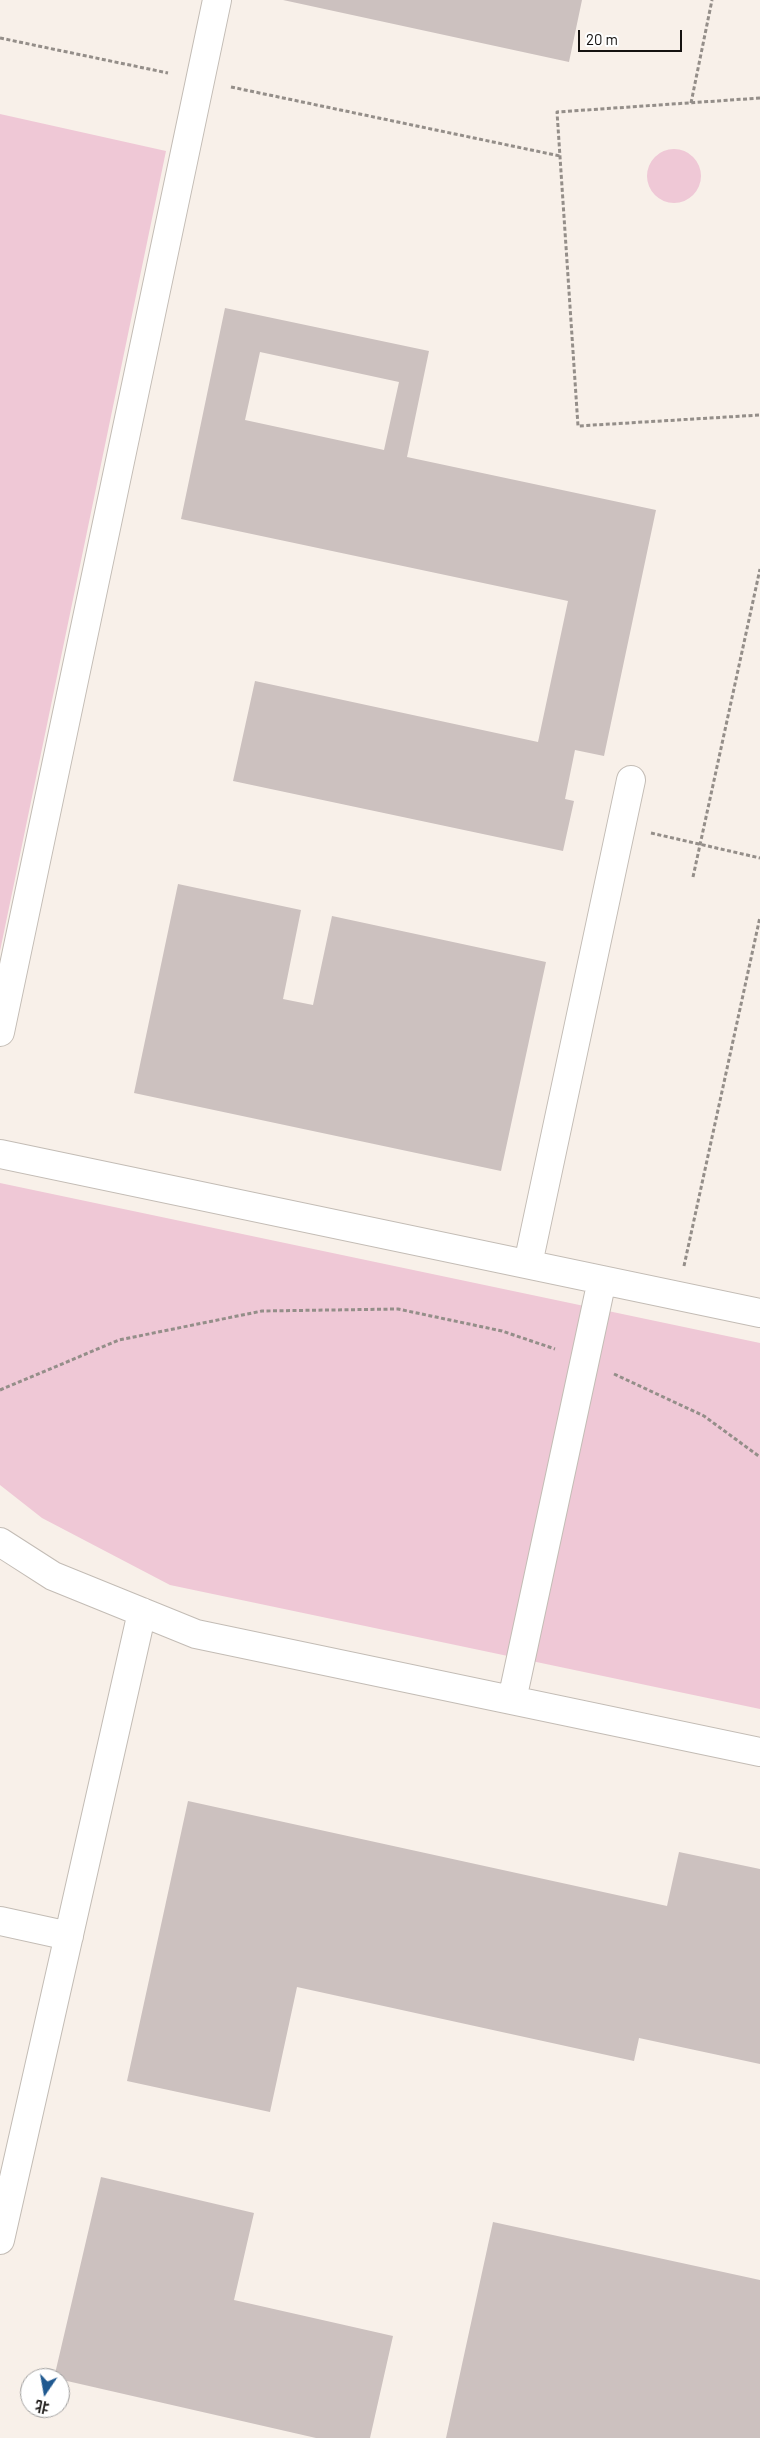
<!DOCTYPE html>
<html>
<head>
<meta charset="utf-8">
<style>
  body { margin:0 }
  #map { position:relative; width:760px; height:2438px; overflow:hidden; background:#f8f0e9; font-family:Barlow,"Noto Sans SC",sans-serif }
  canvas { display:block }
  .north { position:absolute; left:20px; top:2368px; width:50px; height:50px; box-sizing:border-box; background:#fff; border:1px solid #a1a09f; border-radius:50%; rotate:192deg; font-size:14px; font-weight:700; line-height:20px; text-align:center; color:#151210 }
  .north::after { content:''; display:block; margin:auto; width:18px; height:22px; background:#205990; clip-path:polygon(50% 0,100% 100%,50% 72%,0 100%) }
  .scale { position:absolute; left:578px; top:30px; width:104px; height:22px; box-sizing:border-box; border:2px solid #151210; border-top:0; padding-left:6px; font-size:15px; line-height:18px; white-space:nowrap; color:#151210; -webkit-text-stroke:4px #fff; paint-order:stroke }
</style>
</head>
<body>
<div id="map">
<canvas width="760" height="2438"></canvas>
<div class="north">北</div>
<div class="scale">20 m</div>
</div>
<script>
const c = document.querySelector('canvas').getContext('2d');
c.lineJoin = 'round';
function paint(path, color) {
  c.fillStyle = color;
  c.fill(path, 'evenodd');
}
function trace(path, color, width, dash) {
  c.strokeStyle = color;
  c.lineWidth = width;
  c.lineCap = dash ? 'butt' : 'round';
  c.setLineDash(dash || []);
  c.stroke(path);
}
const green = new Path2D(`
  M0,114L166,151L0,951Z
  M647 176a27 27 0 1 1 54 0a27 27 0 1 1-54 0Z
  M0,1183L760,1343V1709L170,1585L42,1518L0,1485Z`);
const building = new Path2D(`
  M283,0H582L569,62Z
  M225,308L429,351L407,457L656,510L604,756L575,750L565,799L574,801L563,851L233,781L255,681L538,742L568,601L181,519ZM260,352L399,382L384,450L245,420Z
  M178,884L301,910L283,999L313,1005L332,916L546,962L501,1171L134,1093Z
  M188,1801L667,1906L679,1852L760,1869V2064L639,2038L634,2061L297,1987L270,2112L127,2081Z
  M101,2177L254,2213L234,2300L393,2336L370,2438H316L54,2378Z
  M493,2222L760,2280V2438H446Z`);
const path = new Path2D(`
  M0,38L168,73
  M231,87L560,156
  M760,98L557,112L578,426L760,415
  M691,103L712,0
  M651,833L760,858
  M693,877L760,569
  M684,1266L760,917
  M614,1374L704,1416L760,1457
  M0,1390L119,1340L262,1311L398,1309L502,1331L555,1349`);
const minor = new Path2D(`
  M0,1032L217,0
  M0,1154L760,1313
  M528,1264L631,780
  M0,1542L53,1576L196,1634L760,1752
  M512,1700L602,1280
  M0,1921L69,1936
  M0,2240L142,1612`);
paint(green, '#efc8d6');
paint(building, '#ccc1bf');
trace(minor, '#c3bcb5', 30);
trace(path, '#948e89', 3, [4, 2.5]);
trace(minor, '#fff', 28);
</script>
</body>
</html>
